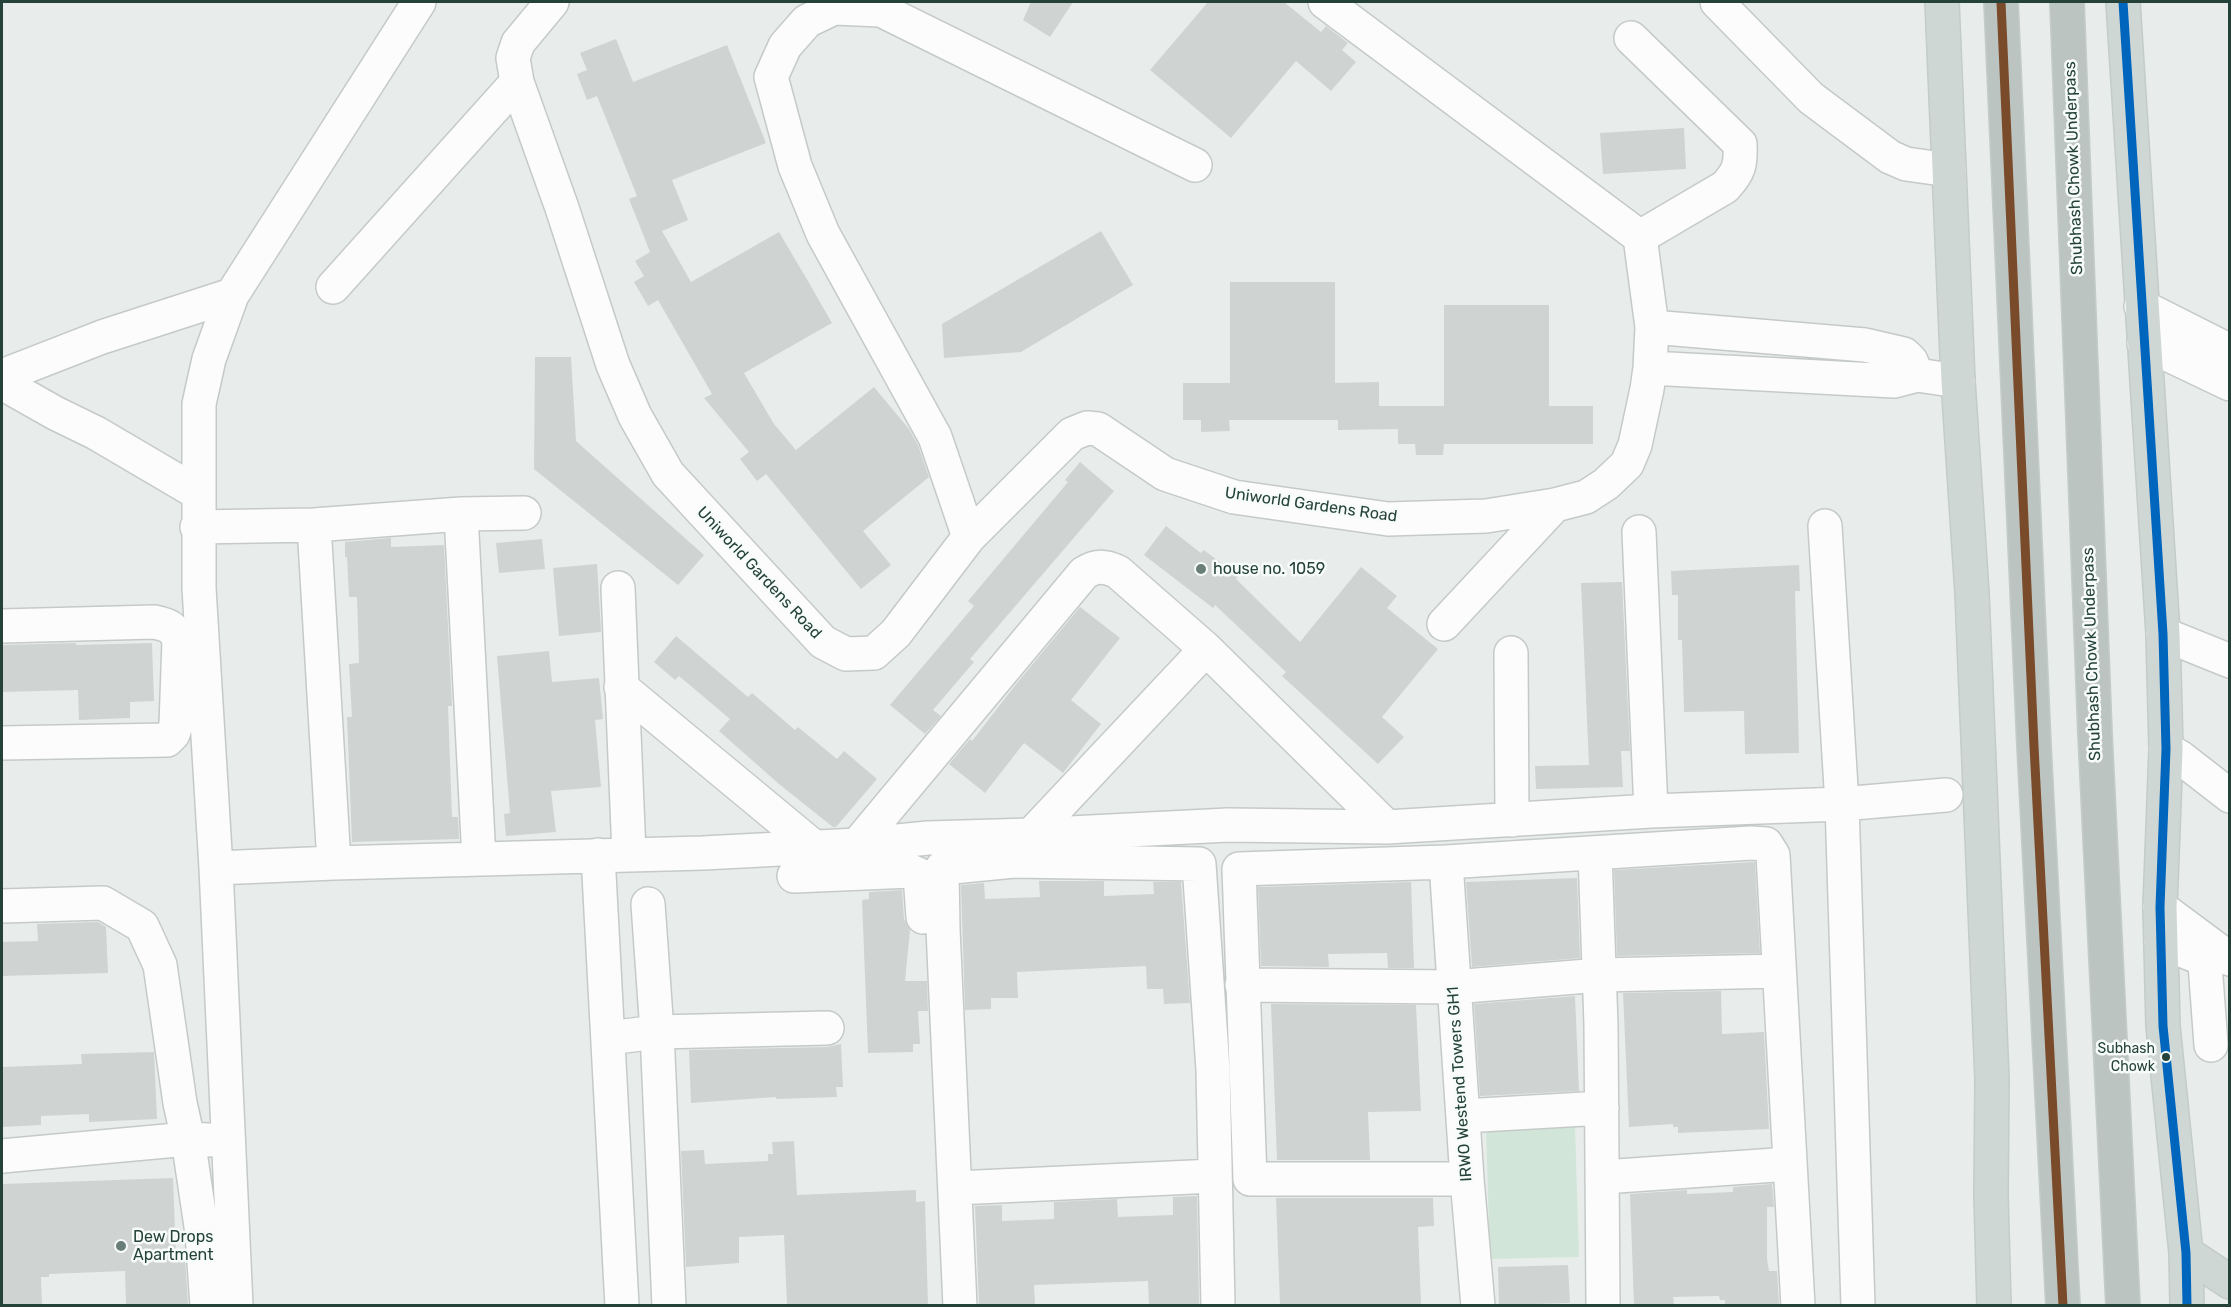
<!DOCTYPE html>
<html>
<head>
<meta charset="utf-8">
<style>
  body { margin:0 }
  #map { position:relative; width:2231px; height:1307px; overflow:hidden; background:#e8edeb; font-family:Rubik,sans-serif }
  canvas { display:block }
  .frame { position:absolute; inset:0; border:3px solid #24423a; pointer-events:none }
</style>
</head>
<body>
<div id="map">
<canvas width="2231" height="1307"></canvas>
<div class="frame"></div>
</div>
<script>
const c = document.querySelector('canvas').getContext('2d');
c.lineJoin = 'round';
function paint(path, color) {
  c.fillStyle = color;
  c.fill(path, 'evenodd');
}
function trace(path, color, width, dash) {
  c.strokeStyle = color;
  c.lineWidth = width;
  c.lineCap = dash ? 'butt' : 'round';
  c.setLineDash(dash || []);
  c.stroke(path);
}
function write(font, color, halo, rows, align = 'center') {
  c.font = font + ' Rubik,sans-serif';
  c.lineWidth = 5;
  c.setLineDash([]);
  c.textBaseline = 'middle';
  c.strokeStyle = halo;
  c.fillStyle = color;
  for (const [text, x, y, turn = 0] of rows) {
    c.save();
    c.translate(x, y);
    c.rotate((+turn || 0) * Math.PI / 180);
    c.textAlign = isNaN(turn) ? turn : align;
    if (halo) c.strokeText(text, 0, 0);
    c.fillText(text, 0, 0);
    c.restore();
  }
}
const green = new Path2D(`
  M1575,1126L1579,1257L1490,1259L1486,1128Z`);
const building = new Path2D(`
  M1031,2H1073L1050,37L1023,20Z
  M1208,2H1284L1321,32L1326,26L1348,43L1342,50L1356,62L1331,91L1296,61L1231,138L1150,70Z
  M616,39L633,82L727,45L766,143L672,180L688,220L662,231L691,282L779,232L805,276L832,323L744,373L774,424L796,450L874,387L909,429L918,445L929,477L863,531L891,565L861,589L766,474L757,481L740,459L749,452L704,398L712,394L658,300L648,306L634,282L644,276L635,261L650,252L629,199L637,196L597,96L587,100L577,74L587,70L580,53Z
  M1684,128L1686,169L1603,174L1600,133Z
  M1101,231L1133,285L1021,352L944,358L942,324Z
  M1230,282H1335V383L1379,382V406H1444V305H1549V406H1593V444H1444L1443,455H1416L1415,444H1398V429L1338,430V420H1229L1230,431L1201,432V420H1183V383H1230Z
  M535,357H571L576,441L704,555L678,585L534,469Z
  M1080,462L1114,491L970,659L974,662L933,710L941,716L925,734L890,705L974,606L968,601L1068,482L1065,480Z
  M1166,526L1201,553L1204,550L1238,576L1236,579L1300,642L1361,567L1397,596L1387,608L1438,649L1382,717L1404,737L1378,764L1282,676L1286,672L1215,605L1213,608L1144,555Z
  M391,538V547L444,545L452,706H448L452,817H458L459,839L352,842L347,717H352L349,664L359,663L357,597H349L347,557H345V542Z
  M542,539L545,569L499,573L496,543Z
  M597,564L601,632L559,636L553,568Z
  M1799,565L1800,591H1795L1799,753L1745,754L1744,711L1684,712L1682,640H1678V595H1672L1671,571Z
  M1622,582L1630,751H1621L1623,787L1536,789L1535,766L1589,765L1581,583Z
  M1080,607L1120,638L1071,700L1101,724L1063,773L1024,743L985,793L949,764L970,739L972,741L1017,683Z
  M676,636L748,697L752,693L795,730L798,727L837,759L844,751L877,779L836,827H833L779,784L719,731L730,719L679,676L675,680L654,662Z
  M76,643V645L152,643L154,701L130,702V718L79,720L78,690L2,692L3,645Z
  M549,651L552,682L599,678L603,719L595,720L601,787L551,791L556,832L506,836L504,814L510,813L497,656Z
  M1755,862L1760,953L1617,956L1614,870Z
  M1577,878L1580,958L1472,967L1466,882Z
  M1039,881H1104V896L1154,894L1153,882H1181L1190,1003L1164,1004L1163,989H1147L1146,966L1017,972L1018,998H991V1009L965,1010L961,885L984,883L985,899L1040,897Z
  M1411,882L1414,968H1388L1387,953L1328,954L1329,967L1261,966L1258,887Z
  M902,890L904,919L910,930L905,981H927L928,1011H918L920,1044H913V1052L868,1053L862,900L869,899V892Z
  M98,922L106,927L108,973L2,976V942L38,941L37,924Z
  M1721,991L1722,1034L1764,1032L1769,1129L1678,1133V1127H1673V1124L1629,1127L1623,993Z
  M1575,996L1579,1091L1480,1096L1474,1004Z
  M1271,1004L1416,1005L1421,1111L1368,1112L1370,1160H1277Z
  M841,1044L843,1087H836L837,1097L776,1099V1097L691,1103L689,1050L827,1047Z
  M154,1052L157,1119L89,1122V1114L41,1116V1125L2,1127V1067L82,1064L81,1054Z
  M794,1141L797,1195L916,1190V1202L925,1201L928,1305H787L784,1235L739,1237V1263L686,1267L681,1151L704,1150L705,1164L768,1161V1154H773L772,1142Z
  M173,1178L176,1257H185L188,1305H126L125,1271L49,1274V1277H41L42,1305H2V1184Z
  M1772,1184L1774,1207H1767V1259L1769,1271H1777L1779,1304L1725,1305V1300H1720L1719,1296L1673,1297L1674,1305H1634L1630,1194L1687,1190V1194L1733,1192V1187Z
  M1197,1196L1199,1305H1149L1148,1281L1034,1285L1035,1305H979L975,1206L1002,1205V1221L1054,1219V1202L1117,1199L1118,1217L1173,1215V1197Z
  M1276,1198H1433L1434,1226L1418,1227L1421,1305H1280Z
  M1568,1265L1570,1303L1499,1305L1498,1267Z`);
const minor = new Path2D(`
  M552,2L518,43L513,58L517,82L562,208L613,365L635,416L668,474L823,642L846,654L874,653L896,633L969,537L1072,434L1087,428L1098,429L1165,474L1234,497L1388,519L1486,516L1555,505L1586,497L1606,484L1627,464L1635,445L1647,389L1650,368L1652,327L1640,237L1325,2
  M1717,2L1811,98L1890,157L1906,164L1949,170
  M1631,38L1740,144C1741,165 1739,172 1725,187L1640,237
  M333,287L517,82
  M2141,306L2230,351
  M1652,327L1865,345L1904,354L1911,361L1917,375
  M2144,343L2230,384
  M1650,368L1894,381L1917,375L1958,381
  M2,376L102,337L232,295
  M2,383L55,413L96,433L198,493
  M461,514L479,859
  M314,525L334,863
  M1825,526L1842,804L1858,1306
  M197,527L314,525L461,514L524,513
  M1639,532L1651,811
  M969,537L935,437L823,234L795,166L771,77L785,46L807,21L834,8L881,10L1195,165
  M618,588L629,854
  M1444,624L1555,505
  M2,626L154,622C169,625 174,627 179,641L176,725L173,734L167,740L2,743
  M2163,634L2230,661
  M1511,653L1512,820
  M621,687L814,847
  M2166,749L2181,758L2230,796
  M1031,835L1206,649
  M857,845L1084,573C1097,565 1105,566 1118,572L1206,649L1387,827
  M1595,853L1601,1025L1603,1306
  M598,855L622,1306
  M1446,862L1467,1179L1478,1306
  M216,868L334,863L703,853L857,845L928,838L1031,835L1228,825L1387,827L1651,811L1842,804L1946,795
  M794,876L911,871L920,875L923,917
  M648,904L657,1032L827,1028
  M2,906L103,903L142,926L160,965L180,1103L188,1139L202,1233L207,1306
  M2160,907L2230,959
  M2161,942L2201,958L2205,964L2211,1045
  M1242,985L1453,987L1600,975L1779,971
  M608,1038L657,1032L669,1306
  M1463,1116L1602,1108
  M2,1156L188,1139L209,1140
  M1603,1177L1790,1164
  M1467,1179H1250L1239,869L1446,862L1751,843L1766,844L1773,855L1798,1306
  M956,1188L1214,1176
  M236,1306L216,868L199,588V404L209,359L232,295L419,2
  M960,1306L943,929L942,868L1014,861L1199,864L1213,1070L1218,1306`);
const major = new Path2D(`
  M1942,2L1958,381L1972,593L1992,1079L1991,1195L1994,1306
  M2123,2L2163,634L2166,749L2160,907L2163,1026L2186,1253L2187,1306
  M2186,1253L2230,1282`);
const highway = new Path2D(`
  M2001,2L2034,746L2063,1306
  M2067,2L2095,734L2123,1306`);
const bus1 = new Path2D(`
  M2001,2L2034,746L2063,1306`);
const bus2 = new Path2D(`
  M2123,2L2163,634L2166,749L2160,907L2163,1026L2186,1253L2187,1306`);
const markers = [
  [1201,569,6,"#697e78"],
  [2166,1057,5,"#24423a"],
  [121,1246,6,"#697e78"]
];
const busNames = [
  ["Subhash",2155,1049],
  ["Chowk",2155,1067]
];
const streetNames = [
  ["Shubhash Chowk Underpass",2074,168,-92],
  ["Uniworld Gardens Road",1311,505,8],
  ["Uniworld Gardens Road",759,573,47],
  ["Shubhash Chowk Underpass",2092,654,-92],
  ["IRWO Westend Towers GH1",1460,1084,-94]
];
const poiNames = [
  ["house no. 1059",1213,569],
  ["Dew Drops",133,1237],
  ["Apartment",133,1255]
];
paint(green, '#d1e6d8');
paint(building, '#cfd4d2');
trace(minor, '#c5cac8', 36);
trace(major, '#c3ccc9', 36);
trace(highway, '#c3ccc9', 36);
trace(minor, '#fcfcfc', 33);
trace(major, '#cfd7d5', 33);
trace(highway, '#bcc4c2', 33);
trace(bus1, '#7a4b2a', 9);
trace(bus2, '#0065bd', 9);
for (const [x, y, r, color] of markers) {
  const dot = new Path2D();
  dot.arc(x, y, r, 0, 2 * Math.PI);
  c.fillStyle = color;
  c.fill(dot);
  trace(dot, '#f7fbf9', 2);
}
write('14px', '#24423a', '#f7fbf9', busNames, 'right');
write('16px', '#24423a', '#f7fbf9', streetNames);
write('16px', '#24423a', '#f7fbf9', poiNames, 'left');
</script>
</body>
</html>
